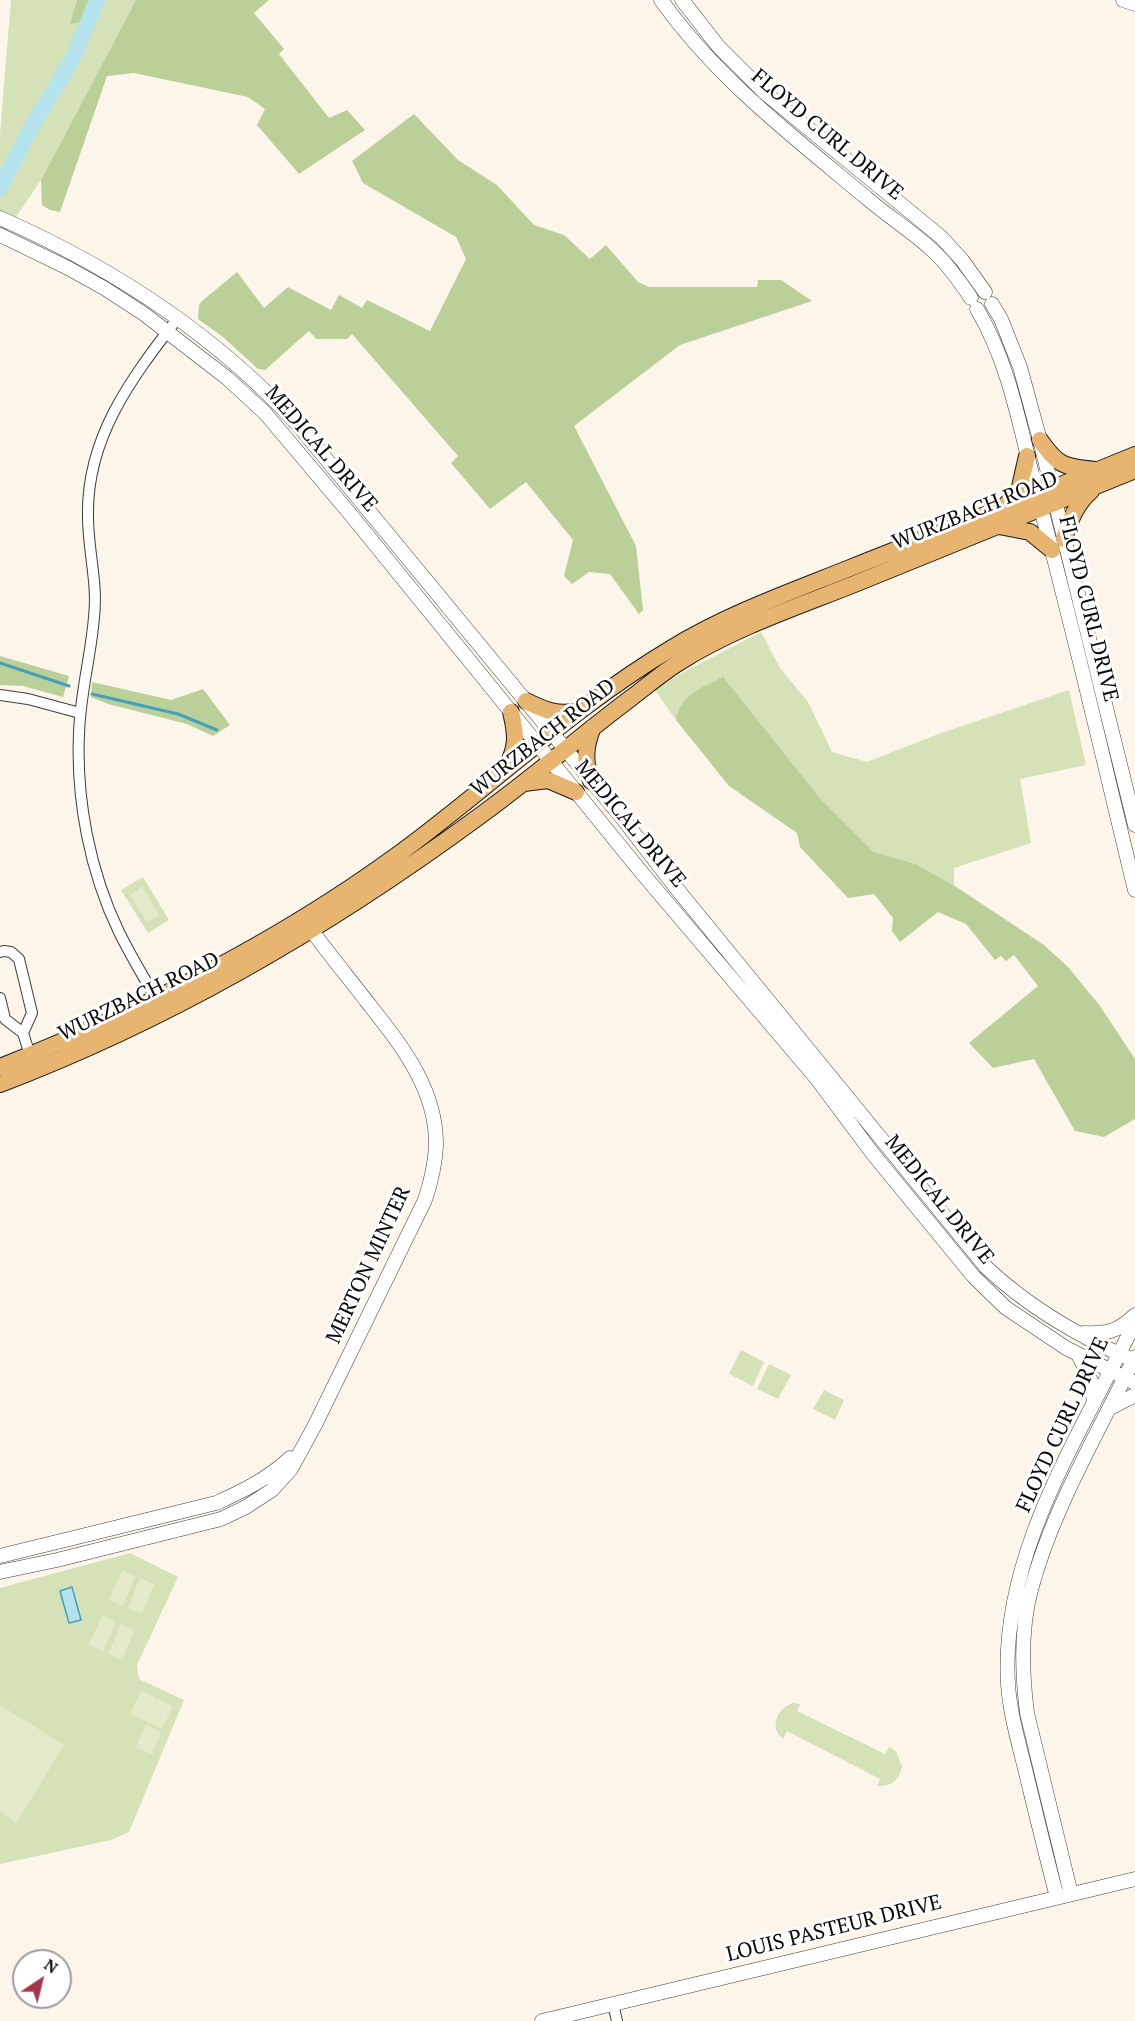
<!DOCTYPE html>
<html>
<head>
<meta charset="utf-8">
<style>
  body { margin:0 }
  #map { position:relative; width:1135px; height:2021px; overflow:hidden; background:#fcf5e9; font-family:"PT Serif",serif }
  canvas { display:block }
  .north { position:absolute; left:12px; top:1949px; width:60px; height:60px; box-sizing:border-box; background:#fff; border:2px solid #9d9d9d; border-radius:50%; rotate:35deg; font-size:16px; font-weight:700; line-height:24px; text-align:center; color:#0a0a0a }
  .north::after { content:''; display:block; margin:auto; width:21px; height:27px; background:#a7344d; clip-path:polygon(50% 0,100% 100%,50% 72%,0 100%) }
</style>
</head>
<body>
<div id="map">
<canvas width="1135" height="2021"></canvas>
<div class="north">N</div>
</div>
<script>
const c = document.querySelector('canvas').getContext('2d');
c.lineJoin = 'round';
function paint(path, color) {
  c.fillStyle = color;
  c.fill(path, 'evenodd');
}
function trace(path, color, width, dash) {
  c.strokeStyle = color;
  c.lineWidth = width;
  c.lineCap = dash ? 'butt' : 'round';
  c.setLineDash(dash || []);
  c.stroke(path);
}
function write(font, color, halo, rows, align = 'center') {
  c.font = font + ' "PT Serif",serif';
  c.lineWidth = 6;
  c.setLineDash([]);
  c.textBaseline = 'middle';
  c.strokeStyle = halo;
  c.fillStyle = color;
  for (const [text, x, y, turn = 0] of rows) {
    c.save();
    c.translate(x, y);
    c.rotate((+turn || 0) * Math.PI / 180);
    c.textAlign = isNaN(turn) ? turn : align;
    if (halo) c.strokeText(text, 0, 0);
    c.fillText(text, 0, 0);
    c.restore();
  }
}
const green = new Path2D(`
  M11,0H77L71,24L85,22L101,0H136L41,180L0,241V134Z
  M761,632L780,668L808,702L832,752L867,762L941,733L1069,690L1086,765L1020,779L1031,843L954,868V886L916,864L874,852L818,796L678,712L676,720L655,690L680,674Z
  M143,877L169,920L148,933L121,890Z
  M741,1350L764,1362L753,1386L729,1374Z
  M769,1364L791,1375L778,1399L757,1389Z
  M824,1390L844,1400L835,1420L813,1409Z
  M130,1553L178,1577L137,1665L139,1679L184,1700L129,1832L111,1840L0,1864V1588Z
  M793,1703L800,1704L797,1711L885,1754L889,1747L896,1751L902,1767C899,1780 892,1787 877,1786L880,1779L787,1731L783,1739C768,1726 778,1708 793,1703Z`);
const forest = new Path2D(`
  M77,0H101L85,22L70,24Z
  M136,0H269L254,13L284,49L279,54L329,118L347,110L365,130L299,174L257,125L265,109L248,97L134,73L107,76L60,212L50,210L42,205L41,180Z
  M414,114L458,160L497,185L534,225L564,235L590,259L606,245L638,282L649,287H757L758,280H781L812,301L680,345L574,426L636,546L643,610L639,614L610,574L589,572L572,584L564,576L573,540L526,482L490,509L451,463L458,456L352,334L347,339H316L309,331L265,370L258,369L223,337L198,319L199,305L202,301L237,272L264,308L288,287L331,310L339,295L362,308L367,300L430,331L466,259L456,237L363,183L352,161Z
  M0,656L69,676L63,697L23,686L0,685Z
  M723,677L818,796L874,852L916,864L958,888L1044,945L1068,967L1100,1006L1135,1059V1119L1104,1137L1075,1131L1034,1059L993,1068L969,1043L1038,986L1014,955L1006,961L1001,956L995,960L966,924L938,912L900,942L892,931L893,918L874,894L848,898L800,847L797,833L729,786L676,720C681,694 702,688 723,677Z
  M92,682L171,700L203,689L230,725L213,736L187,724L108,704L91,697Z`);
const pitch = new Path2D(`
  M142,887L159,915L147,922L130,895Z
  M122,1570L135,1576L123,1606L109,1600Z
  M140,1578L154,1584L142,1614L128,1608Z
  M102,1616L116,1622L103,1651L89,1645Z
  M121,1624L134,1630L122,1660L108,1654Z
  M141,1691L156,1698L153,1707L157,1699L173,1706L162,1729L130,1714Z
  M0,1705L64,1745L16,1824L0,1810Z
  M146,1724L161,1732L152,1754L136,1747Z`);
const water = new Path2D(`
  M72,1587L81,1620L69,1623L60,1591Z`);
const stream = new Path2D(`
  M0,663L69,686
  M92,694L178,714L217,730`);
const river = new Path2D(`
  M0,188L33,124L73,58L97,0`);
const minor = new Path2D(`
  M0,695L28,699L80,713
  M0,952L4,951L11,952L19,959L32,1013L23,1033
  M0,998L5,1019L23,1033L30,1055
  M159,1003C145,980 131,956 119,932C90,872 76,800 79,734C80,694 91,656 94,617C98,583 88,551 88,517C86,438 131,379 177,319
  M613,2004L617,2021`);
const tertiary = new Path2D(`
  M661,0C717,79 795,138 869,200C889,217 911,231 930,248C946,262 959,280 971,298
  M682,0L718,46L764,92L941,237L962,260L985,292
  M1123,0L1135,4
  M0,218C111,267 216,335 298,425L623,819L673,884L986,1267C1028,1307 1082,1338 1135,1361
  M0,235L68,268L104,288L144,314L227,378L265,413L351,515L642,873L817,1079L873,1154L974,1277L1006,1308L1066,1348L1135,1383
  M992,304L1001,319L1020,367L1040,440L1135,825
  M977,309C1013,370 1022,441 1041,509C1075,635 1104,763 1135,890
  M1083,1333C1107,1334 1117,1332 1135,1315
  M1078,1354L1091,1381L1094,1403
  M1110,1408L1135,1395
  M0,1556L216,1503C243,1491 269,1478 290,1458
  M0,1572L57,1560L221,1519L246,1507L272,1490L291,1469L315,1425L425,1200C431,1182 435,1164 436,1146C437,1089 401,1045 368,1003C347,976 326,950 306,923
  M1071,1894L1027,1713C1022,1673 1020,1630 1031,1590C1052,1510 1099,1431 1135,1357
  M1057,1897C1046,1856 1036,1814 1026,1773C1019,1744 1010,1714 1008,1684C1000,1554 1081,1434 1135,1322
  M542,2021L1135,1879`);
const primary = new Path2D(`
  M1040,440C1058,466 1064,467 1095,470
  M1005,506L1019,491L1027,456
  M999,526L1030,532L1052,550
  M1064,539C1070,520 1076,504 1091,491
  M526,701C544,710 558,716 579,711
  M506,769C517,746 517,737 511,712
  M591,781C584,761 585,746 593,727
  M524,783L548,780L576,792
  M0,1067C139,1012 275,944 396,856C489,788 573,707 672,648C728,614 790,592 850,568C945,530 1041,494 1135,455
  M0,1084C171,1019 330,926 477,818C530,780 579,737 631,698C647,686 662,673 678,663C733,628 797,607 857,583C949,545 1042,508 1135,470`);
const streetNames = [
  ["FLOYD CURL DRIVE",827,135,40],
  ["MEDICAL DRIVE",321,449,49],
  ["WURZBACH ROAD",975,511,-22],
  ["FLOYD CURL DRIVE",1088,609,76],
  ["WURZBACH ROAD",543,738,-38],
  ["MEDICAL DRIVE",630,824,50],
  ["WURZBACH ROAD",139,997,-26],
  ["MEDICAL DRIVE",939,1200,51],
  ["MERTON MINTER",369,1265,-65],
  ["FLOYD CURL DRIVE",1063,1425,-65],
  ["LOUIS PASTEUR DRIVE",834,1929,-14]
];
paint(green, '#d5e2b8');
paint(forest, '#bbd099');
paint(pitch, '#e4eac9');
paint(water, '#b4e2ed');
trace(water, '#45a0bb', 1.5);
trace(stream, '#45a0bb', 3);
trace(river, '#b4e2ed', 16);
trace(minor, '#3d3d3d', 12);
trace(tertiary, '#3d3d3d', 15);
trace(primary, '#1b1b1b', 18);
trace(minor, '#fff', 10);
trace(tertiary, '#fff', 14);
trace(primary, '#e7b56f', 16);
write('21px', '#0a0a0a', '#fff', streetNames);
</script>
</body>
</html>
